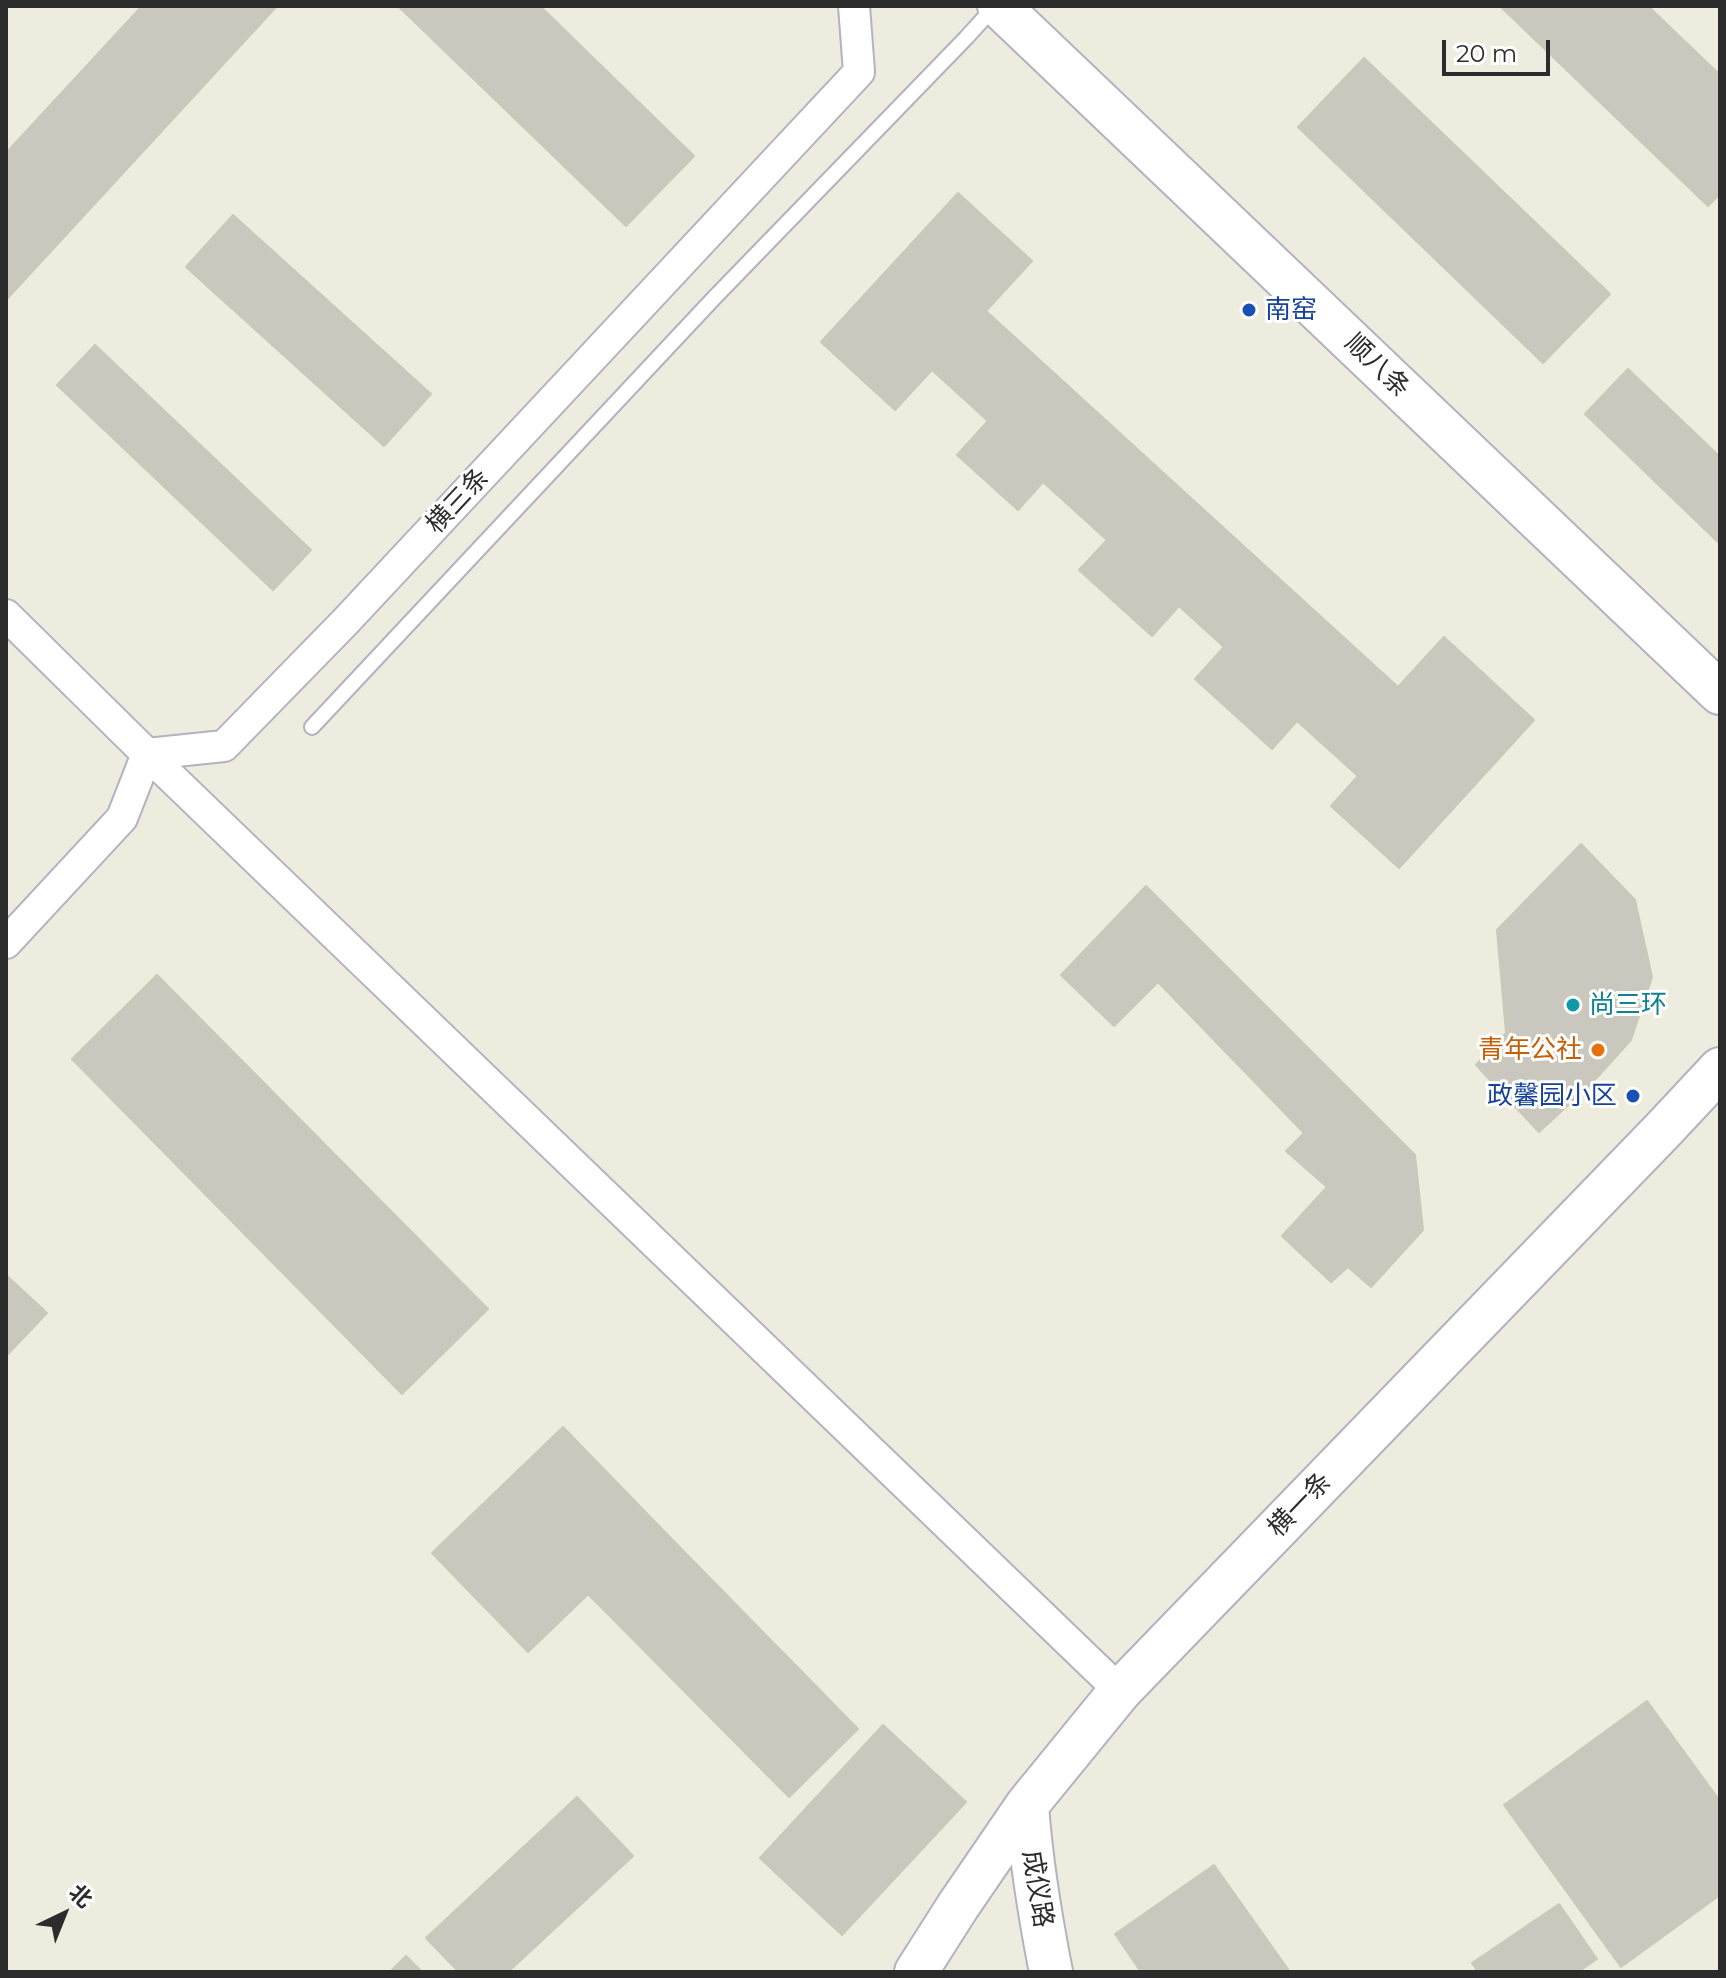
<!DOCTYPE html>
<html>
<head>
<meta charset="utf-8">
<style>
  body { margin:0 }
  #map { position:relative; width:1726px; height:1978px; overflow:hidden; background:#eeecde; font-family:Montserrat,"Noto Sans SC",sans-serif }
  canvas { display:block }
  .frame { position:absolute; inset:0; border:8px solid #2c2c2c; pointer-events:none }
  .north { position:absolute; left:24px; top:1874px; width:80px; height:80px; -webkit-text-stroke:6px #fff; paint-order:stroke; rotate:43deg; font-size:22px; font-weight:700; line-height:32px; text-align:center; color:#2c2c2c }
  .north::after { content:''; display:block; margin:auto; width:28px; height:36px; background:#2c2c2c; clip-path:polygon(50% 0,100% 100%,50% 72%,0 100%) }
  .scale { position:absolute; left:1442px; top:40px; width:108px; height:36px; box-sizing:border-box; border:4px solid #2c2c2c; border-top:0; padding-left:10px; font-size:24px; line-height:28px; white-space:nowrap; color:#2c2c2c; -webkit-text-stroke:6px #fff; paint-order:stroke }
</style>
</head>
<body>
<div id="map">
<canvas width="1726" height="1978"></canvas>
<div class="frame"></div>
<div class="north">北</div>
<div class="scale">20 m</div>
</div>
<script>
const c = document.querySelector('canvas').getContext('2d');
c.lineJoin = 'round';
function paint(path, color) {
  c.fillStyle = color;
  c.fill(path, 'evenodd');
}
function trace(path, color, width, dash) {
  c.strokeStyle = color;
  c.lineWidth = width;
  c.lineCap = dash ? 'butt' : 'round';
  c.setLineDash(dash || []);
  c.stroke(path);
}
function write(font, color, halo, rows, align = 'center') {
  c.font = font + ' Montserrat,"Noto Sans SC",sans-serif';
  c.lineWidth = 6;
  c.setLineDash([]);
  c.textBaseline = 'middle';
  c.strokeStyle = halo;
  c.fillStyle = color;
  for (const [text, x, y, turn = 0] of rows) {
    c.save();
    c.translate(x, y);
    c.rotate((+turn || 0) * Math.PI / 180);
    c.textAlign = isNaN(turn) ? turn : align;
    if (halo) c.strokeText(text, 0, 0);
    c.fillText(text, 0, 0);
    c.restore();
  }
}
const building = new Path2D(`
  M142,6H277L6,300V153Z
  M398,6H540L694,156L626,226Z
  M1500,6H1648L1720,75V194L1708,206Z
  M1364,58L1610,294L1543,363L1298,127Z
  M958,193L1032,261L986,311L1398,687L1444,637L1534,720L1399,868L1331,806L1358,776L1297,721L1272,749L1195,679L1224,647L1179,606L1152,636L1079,570L1107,540L1043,482L1018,510L957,455L988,421L932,370L895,410L821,342Z
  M233,215L431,394L384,446L186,267Z
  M95,345L311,550L273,590L57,385Z
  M1628,369L1720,457V544L1585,414Z
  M1581,844L1635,900L1652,977L1631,1040L1591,1084L1539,1132L1476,1065L1506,1033L1497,930Z
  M1146,886L1415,1155L1423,1230L1371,1287L1348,1267L1331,1282L1282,1236L1327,1187L1286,1151L1304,1133L1158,982L1114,1026L1061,975Z
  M157,975L488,1309L402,1394L72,1059Z
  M6,1275L47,1313L6,1356Z
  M563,1427L659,1526L528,1652L432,1553Z
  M659,1526L858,1729L789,1797L589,1595Z
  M1647,1701L1720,1801V1895L1621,1967L1504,1805Z
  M883,1725L966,1802L842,1935L760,1858Z
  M577,1797L633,1856L508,1972H459L426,1938Z
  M1214,1865L1290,1972H1141L1115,1934Z
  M1559,1904L1597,1959L1578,1972H1478L1472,1963Z
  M406,1956L422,1972H390Z`);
const lane = new Path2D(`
  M312,727L714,298L966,38L995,6`);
const street = new Path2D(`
  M6,615L147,754L1120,1691
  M147,754L224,746L346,621L859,72L854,6
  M6,943L122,818L147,754`);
const secondary = new Path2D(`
  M999,6L1720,693
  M1027,1805C1031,1862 1040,1916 1051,1972
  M916,1972L958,1906L1027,1805L1120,1691L1663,1130L1720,1069`);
const markers = [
  [1249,310,8,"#1a4fb4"],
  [1573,1005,8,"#0f9aa8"],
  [1598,1050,8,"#e8710a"],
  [1633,1096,8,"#1a4fb4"]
];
const transitNames = [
  ["南窑",1265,310],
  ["政馨园小区",1617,1096,"right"]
];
const streetNames = [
  ["顺八条",1377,366,44],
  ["横三条",458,501,-47],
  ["横一条",1300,1505,-46],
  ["成仪路",1037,1889,81]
];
const cultureNames = [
  ["尚三环",1589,1005]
];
const foodNames = [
  ["青年公社",1582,1050]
];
paint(building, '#cac8be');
trace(building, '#cac8b7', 2);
trace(lane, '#b3b2c0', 18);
trace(street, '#b3b2c0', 34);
trace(secondary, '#b3b2c0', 46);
trace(lane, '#fff', 14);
trace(street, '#fff', 30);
trace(secondary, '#fff', 42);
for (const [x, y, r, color] of markers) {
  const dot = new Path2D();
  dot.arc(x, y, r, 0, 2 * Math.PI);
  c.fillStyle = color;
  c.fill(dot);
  trace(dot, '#fff', 3);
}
write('26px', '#164399', '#fff', transitNames, 'left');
write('26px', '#2c2c2c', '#fff', streetNames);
write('26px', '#0d838f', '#fff', cultureNames, 'left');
write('26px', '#c56008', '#fff', foodNames, 'right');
</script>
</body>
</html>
